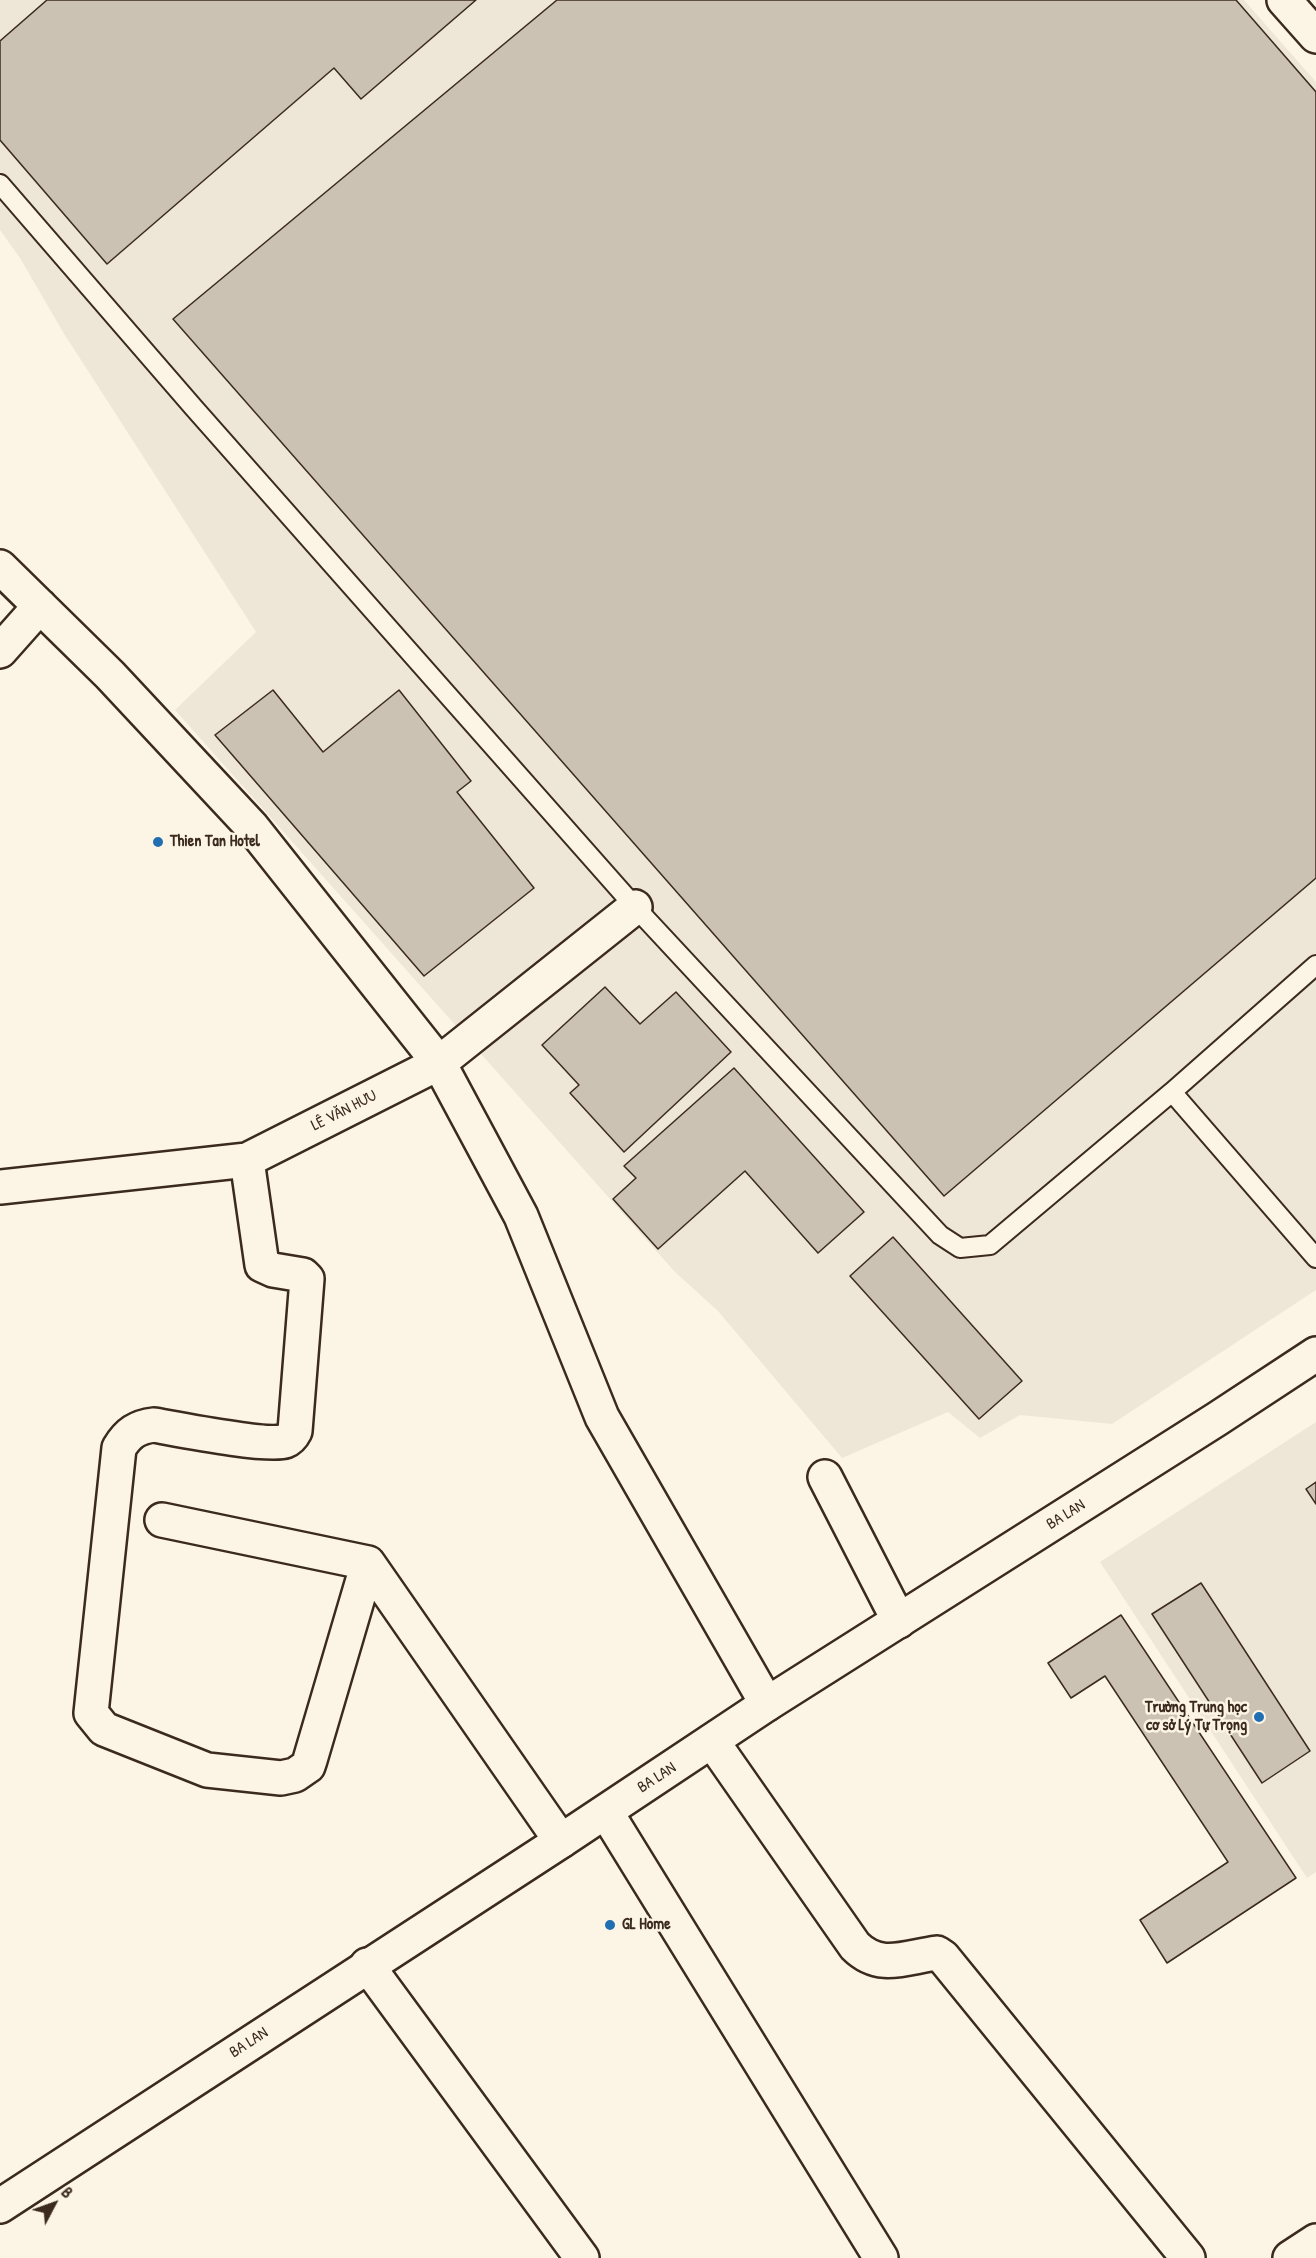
<!DOCTYPE html>
<html>
<head>
<meta charset="utf-8">
<style>
  body { margin:0 }
  #map { position:relative; width:1316px; height:2258px; overflow:hidden; background:#fcf5e5; font-family:"Patrick Hand",sans-serif }
  canvas { display:block }
  .north { position:absolute; left:24px; top:2174px; width:60px; height:60px; -webkit-text-stroke:4px #fcf5e5; paint-order:stroke; rotate:49deg; font-size:16px; font-weight:700; line-height:24px; text-align:center; color:#3b2a1e }
  .north::after { content:''; display:block; margin:auto; width:21px; height:27px; background:#3b2a1e; clip-path:polygon(50% 0,100% 100%,50% 72%,0 100%) }
</style>
</head>
<body>
<div id="map">
<canvas width="1316" height="2258"></canvas>
<div class="north">B</div>
</div>
<script>
const c = document.querySelector('canvas').getContext('2d');
c.lineJoin = 'round';
function paint(path, color) {
  c.fillStyle = color;
  c.fill(path, 'evenodd');
}
function trace(path, color, width, dash) {
  c.strokeStyle = color;
  c.lineWidth = width;
  c.lineCap = dash ? 'butt' : 'round';
  c.setLineDash(dash || []);
  c.stroke(path);
}
function write(font, color, halo, rows, align = 'center') {
  c.font = font + ' "Patrick Hand",sans-serif';
  c.lineWidth = 5;
  c.setLineDash([]);
  c.textBaseline = 'middle';
  c.strokeStyle = halo;
  c.fillStyle = color;
  for (const [text, x, y, turn = 0] of rows) {
    c.save();
    c.translate(x, y);
    c.rotate((+turn || 0) * Math.PI / 180);
    c.textAlign = isNaN(turn) ? turn : align;
    if (halo) c.strokeText(text, 0, 0);
    c.fillText(text, 0, 0);
    c.restore();
  }
}
const built = new Path2D(`
  M0,0H1244L1316,82V1290L1112,1424L1020,1415L980,1438L948,1412L842,1458L718,1311L675,1272L175,710L256,632L63,332L20,258L0,230Z
  M1316,1422V1872L1307,1878L1100,1562Z`);
const building = new Path2D(`
  M47,0H476L361,99L334,68L107,264L0,140V41Z
  M557,0H1236L1316,92V878L944,1196L173,319Z
  M273,690L323,752L399,690L471,781L457,792L534,888L424,976L215,735Z
  M605,987L640,1024L676,992L731,1052L624,1152L570,1093L579,1085L542,1045Z
  M734,1068L864,1212L818,1253L745,1171L658,1249L613,1199L636,1178L624,1166Z
  M893,1237L1022,1381L979,1419L850,1276Z
  M1316,1482V1504L1306,1489Z
  M1201,1583L1310,1751L1262,1783L1152,1614Z
  M1121,1615L1296,1878L1167,1963L1140,1920L1228,1862L1105,1676L1071,1698L1048,1663Z`);
const lane = new Path2D(`
  M0,184L194,408L635,907L940,1235L960,1248L990,1245L1172,1092L1316,965
  M1172,1092L1316,1258`);
const street = new Path2D(`
  M0,567L110,675L252,827L439,1063L521,1216L602,1417L767,1704
  M0,651L40,606
  M247,1160L262,1265L273,1270L303,1275L307,1279L295,1431C293,1435 290,1439 285,1441C268,1447 177,1429 154,1425C137,1427 128,1433 119,1448L91,1713L104,1729L207,1770L281,1778L295,1775L308,1766L310,1760L368,1563
  M0,1187L247,1160L439,1063L635,907
  M825,1477L899,1621
  M162,1520L368,1563L561,1841
  M712,1741L855,1946C880,1971 906,1957 937,1953L943,1957L1188,2258
  M606,1812L881,2258
  M367,1965L582,2258
  M1290,2258L1316,2241`);
const secondary = new Path2D(`
  M1284,0L1316,36
  M0,2206L561,1841L767,1704L1217,1419L1316,1354`);
const markers = [
  [158,842,6,"#1f6fb2"],
  [1259,1717,6,"#1f6fb2"],
  [610,1925,6,"#1f6fb2"]
];
const poiNames = [
  ["Thien Tan Hotel",170,842],
  ["Trường Trung học",1247,1708,"right"],
  ["cơ sở Lý Tự Trọng",1247,1726,"right"],
  ["GL Home",622,1925]
];
const streetNames = [
  ["LÊ VĂN HƯU",344,1111,-27],
  ["BA LAN",1066,1515,-32],
  ["BA LAN",657,1778,-33],
  ["BA LAN",249,2043,-33]
];
paint(built, '#eee6d6');
paint(building, '#ccc2b3');
trace(building, '#3b2a1e', 1.5);
trace(lane, '#3b2a1e', 22);
trace(street, '#3b2a1e', 38);
trace(secondary, '#3b2a1e', 38);
trace(lane, '#fcf5e5', 18);
trace(street, '#fcf5e5', 33);
trace(secondary, '#fcf5e5', 33);
for (const [x, y, r, color] of markers) {
  const dot = new Path2D();
  dot.arc(x, y, r, 0, 2 * Math.PI);
  c.fillStyle = color;
  c.fill(dot);
  trace(dot, '#fcf5e5', 2);
}
write('bold 16px', '#3b2a1e', '#fcf5e5', poiNames, 'left');
write('16px', '#3b2a1e', '#fcf5e5', streetNames);
</script>
</body>
</html>
